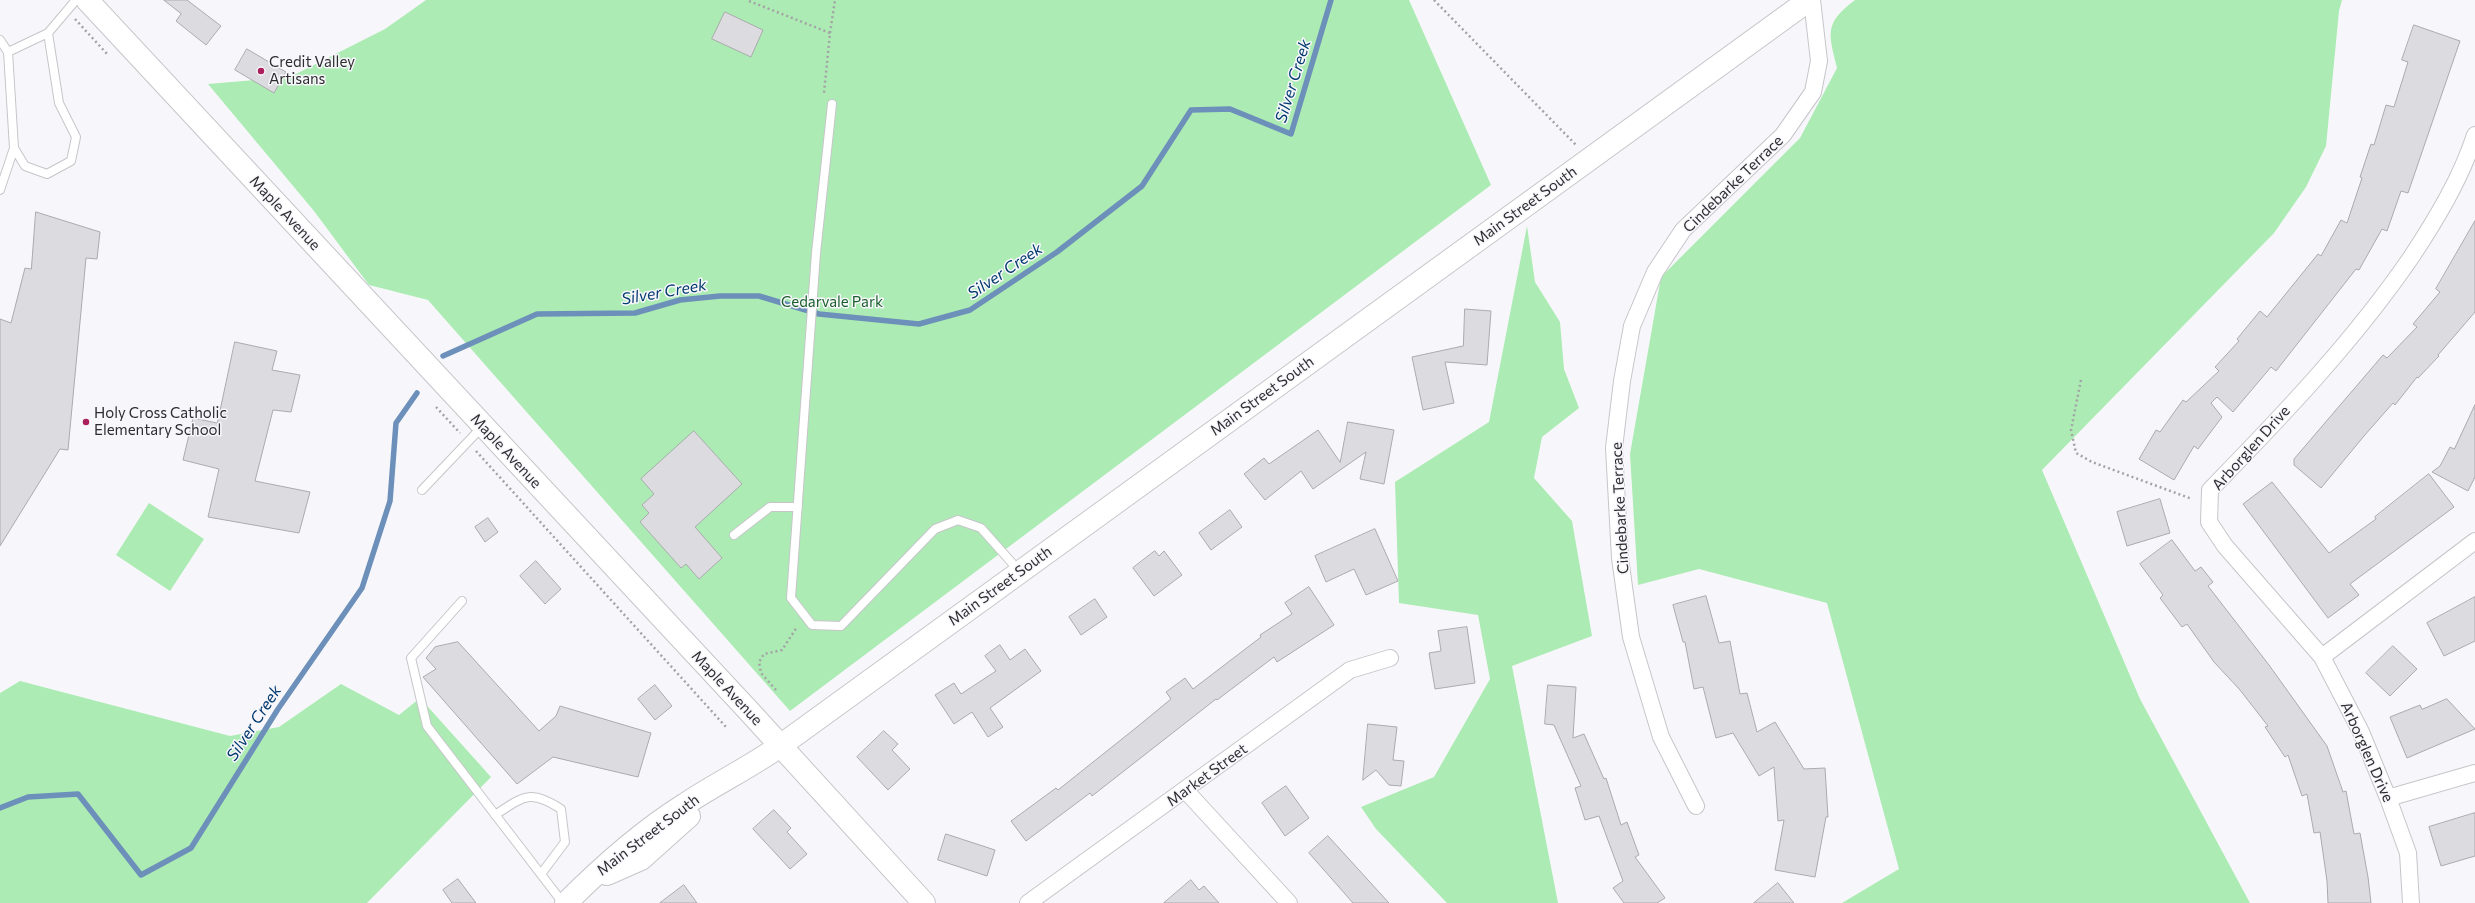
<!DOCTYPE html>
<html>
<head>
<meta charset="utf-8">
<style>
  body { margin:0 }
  canvas { display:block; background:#f7f7fb }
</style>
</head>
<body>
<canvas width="2475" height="903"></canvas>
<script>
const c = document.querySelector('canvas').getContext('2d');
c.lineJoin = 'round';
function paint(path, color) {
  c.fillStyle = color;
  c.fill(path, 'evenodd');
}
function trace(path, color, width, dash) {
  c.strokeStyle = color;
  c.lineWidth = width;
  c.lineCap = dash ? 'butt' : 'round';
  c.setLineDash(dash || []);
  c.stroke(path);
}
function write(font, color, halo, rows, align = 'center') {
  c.font = font + ' Commissioner,sans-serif';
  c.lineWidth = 3;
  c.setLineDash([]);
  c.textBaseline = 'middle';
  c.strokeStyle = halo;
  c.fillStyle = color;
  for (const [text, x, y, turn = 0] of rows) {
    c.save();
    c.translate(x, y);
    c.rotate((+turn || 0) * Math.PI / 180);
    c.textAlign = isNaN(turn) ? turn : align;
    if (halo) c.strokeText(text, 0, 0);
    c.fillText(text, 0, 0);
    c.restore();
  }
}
const green = new Path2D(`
  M426,0H1409L1491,185L790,711L428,300L369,285L314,211L208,84L290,77L385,29Z
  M1855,0H2342L2339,11L2326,146L2306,187L2274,233L2042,470L2140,699L2250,903H1842L1899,869L1827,603L1699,569L1638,585L1630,454L1661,277L1800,138L1837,68C1829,34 1823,24 1855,0Z
  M1527,226L1535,282L1560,322L1564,369L1579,408L1542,437L1534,478L1572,521L1592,636L1512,666L1558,903H1447L1376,829L1361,807L1434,777L1490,679L1478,615L1399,603L1395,482L1489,422Z
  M149,503L204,539L170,591L116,555Z
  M20,681L230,736L279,727L341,684L399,715L420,698L491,777L367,903H0V693Z`);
const stream = new Path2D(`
  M443,356L537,314L635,313L680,300L720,296H759L819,314L919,324L970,310L1057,252L1142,186L1191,110L1230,109L1291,134L1331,0
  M0,808L28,797L78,794L141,875L191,848L278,709L362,588L390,501L396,423L417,393`);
const building = new Path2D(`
  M164,0H187L221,26L206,45L176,21L181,14Z
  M725,12L763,30L751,57L712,39Z
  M2414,25L2460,41L2408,193L2401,191L2387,231L2382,229L2359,270L2356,269L2276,371L2271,367L2233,412L2217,397L2211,403L2222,417L2198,449L2194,446L2174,480L2139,459L2156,430L2160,432L2183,400L2186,402L2219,371L2215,367L2239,341L2237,339L2260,311L2267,317L2318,254L2321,256L2341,220L2347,223L2362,178L2360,177L2371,144L2374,145L2386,105L2394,107L2408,62L2402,60Z
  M247,49L286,72L274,93L235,70Z
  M36,212L100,232L97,259L86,258L68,450L60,449L0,546V319L11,323L25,268L31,269Z
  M2475,221V312L2438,355L2439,356L2418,378L2417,377L2395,405L2393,403L2364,436L2321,488L2294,465V459L2383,355L2387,358L2417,327L2413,324L2440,292L2436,289Z
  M1465,309L1491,311L1487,365L1445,362L1454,403L1423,410L1412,357L1463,346Z
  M235,342L277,351L272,370L300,375L291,412L273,410L255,481L310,492L299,533L208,517L219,469L183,460L193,418L217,423Z
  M2475,405V477L2468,491L2432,472L2440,466L2450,447L2454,449Z
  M1348,422L1394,430L1384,484L1360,479L1366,452L1313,489L1301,471L1265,500L1244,474L1264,458L1269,464L1318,430L1340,462Z
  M694,431L742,484L695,527L722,558L699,579L686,564L681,568L640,522L649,513L642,505L654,494L641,479Z
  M2429,474L2454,507L2350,584L2359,595L2328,618L2243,504L2272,482L2329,553L2376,519L2375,517Z
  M2160,499L2170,533L2127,546L2117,512Z
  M1230,510L1242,527L1211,550L1199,533Z
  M488,518L498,532L485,542L475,527Z
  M1375,529L1398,581L1366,595L1354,569L1326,582L1315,556Z
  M2172,540L2195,571L2201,567L2213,582L2208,586L2269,665L2327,746L2343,792L2346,791L2354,834L2360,833L2368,877L2371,903H2328L2327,881L2320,832L2314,833L2307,794L2302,796L2288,755L2285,757L2265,727L2268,726L2240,690L2214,662L2187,624L2182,627L2160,598L2163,595L2140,564Z
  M1155,551L1159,556L1164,551L1182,575L1154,596L1133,568Z
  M536,561L561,589L545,604L520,576Z
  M1309,587L1334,625L1277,662L1274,657L1217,700L1216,699L1092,796L1090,793L1026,841L1011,821L1056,788L1058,790L1137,727L1171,699L1166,692L1185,678L1193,689L1261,637L1260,635L1292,614L1285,603Z
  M1706,596L1719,643L1730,641L1740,694L1747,693L1757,732L1775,722L1804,769L1825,768L1828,817H1826L1815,877L1775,870L1784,820L1778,821L1774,767L1759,776L1733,733L1716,738L1703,687L1694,689L1685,642H1683L1673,605Z
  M2475,597V641L2444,656L2427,623Z
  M1095,599L1107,617L1081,635L1069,617Z
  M1467,627L1475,683L1435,689L1429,653L1441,651L1438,631Z
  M458,642L539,731L556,716L560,706L651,733L638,777L553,757L517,784L423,677L436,669L426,658L435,647Z
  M1000,645L1010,660L1025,649L1041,671L990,708L1003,727L988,737L972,712L954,724L935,695L954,683L961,694L996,671L985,656Z
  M2393,646L2417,669L2390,696L2366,673Z
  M655,685L672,706L655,720L638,699Z
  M1548,685L1576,687L1573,738L1584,734L1604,779L1606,778L1621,825L1627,822L1639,855L1635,857L1665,898L1657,903H1624L1613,888L1623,881L1599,816L1585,820L1575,788L1581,786L1554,725L1545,724Z
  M2447,699L2475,729L2407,758L2390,717L2420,705L2422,709Z
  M1368,724L1397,727L1393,760L1404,761L1401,786L1389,785L1376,770L1363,780Z
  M884,731L898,744L892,750L910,769L888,790L857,757Z
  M1286,786L1309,818L1285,836L1262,803Z
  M774,810L791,828L787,832L807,854L790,869L753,829Z
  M2475,813V856L2441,866L2429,827Z
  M946,834L995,850L987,876L938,860Z
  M1328,836L1389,903H1353L1309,853Z
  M458,879L476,903H452L443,890Z
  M1191,880L1199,890L1204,886L1219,903H1164Z
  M1778,883L1794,903H1754Z
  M684,885L697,903H660Z`);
const path = new Path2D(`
  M1434,0L1576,145
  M749,1L830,33L824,93
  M75,19L108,55
  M830,33L835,0
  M2081,380L2071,430L2076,453L2092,462L2192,499
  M436,407L460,433
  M476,451L726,727
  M776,690L761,673L759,662L764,654L782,650L797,627`);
const lane = new Path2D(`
  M0,40L8,52L14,148L25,166L47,174L71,161L76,137L59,103L48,33L76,0
  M8,52L48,33
  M832,104L816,253L791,598L812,625L841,626L935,529L958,520L981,528L1020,572
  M0,190L14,148
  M422,490L482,427
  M734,535L770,507H798
  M462,601L411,658L427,726L563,903
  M495,815C524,796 530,789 561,809L565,842L541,874`);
const street = new Path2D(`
  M2322,657L2475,541
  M1186,791L1289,903
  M2388,798L2475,773
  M1696,806L1661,737L1631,637L1620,558L1614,448L1622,381L1632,326L1655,272L1683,230L1783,135L1813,92L1819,61L1812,0
  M1028,903L1350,670L1390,658
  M2411,903L2408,853L2388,798L2361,732L2322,657L2225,546L2209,522L2210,490C2282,416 2354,341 2412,256C2437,218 2461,178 2475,135`);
const secondary = new Path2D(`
  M87,0L747,709L924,903
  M607,874L641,859L689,816
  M566,903C602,867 641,832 684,805C715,784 749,768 780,746L1809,0`);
const markers = [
  [261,71,4,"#ac1e5c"],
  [86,422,4,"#ac1e5c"]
];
const poiNames = [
  ["Credit Valley",269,62],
  ["Artisans",269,79],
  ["Holy Cross Catholic",94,413],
  ["Elementary School",94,430]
];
const streetNames = [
  ["Cindebarke Terrace",1733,184,-44],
  ["Main Street South",1525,206,-36],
  ["Maple Avenue",285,213,47],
  ["Main Street South",1262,396,-36],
  ["Arborglen Drive",2251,448,-48],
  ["Maple Avenue",506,451,47],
  ["Cindebarke Terrace",1620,508,-93],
  ["Main Street South",1000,586,-36],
  ["Maple Avenue",727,688,47],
  ["Arborglen Drive",2367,752,66],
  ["Market Street",1207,775,-36],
  ["Main Street South",648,835,-37]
];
const parkNames = [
  ["Cedarvale Park",832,302]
];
const waterNames = [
  ["Silver Creek",1293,81,-73],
  ["Silver Creek",1005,271,-34],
  ["Silver Creek",664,292,-10],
  ["Silver Creek",254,723,-57]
];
paint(green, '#acebb3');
trace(stream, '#6c90ba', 5.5);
paint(building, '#dcdce0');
trace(building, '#ababae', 1);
trace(lane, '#c6c6ca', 10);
trace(street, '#c6c6ca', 18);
trace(secondary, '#c6c6ca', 24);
trace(path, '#a3a3a6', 2.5, [2, 3]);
trace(lane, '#fff', 8);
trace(street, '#fff', 16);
trace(secondary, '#fff', 22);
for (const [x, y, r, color] of markers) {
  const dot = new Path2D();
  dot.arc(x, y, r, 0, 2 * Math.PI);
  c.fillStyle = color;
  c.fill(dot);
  trace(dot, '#f7f7fb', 1.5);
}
write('15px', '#2d2d2f', '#f7f7fb', poiNames, 'left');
write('15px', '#2d2d2f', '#f7f7fb', streetNames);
write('15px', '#1b5e2b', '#f7f7fb', parkNames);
write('italic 16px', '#033a6f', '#f7f7fb', waterNames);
</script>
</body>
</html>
